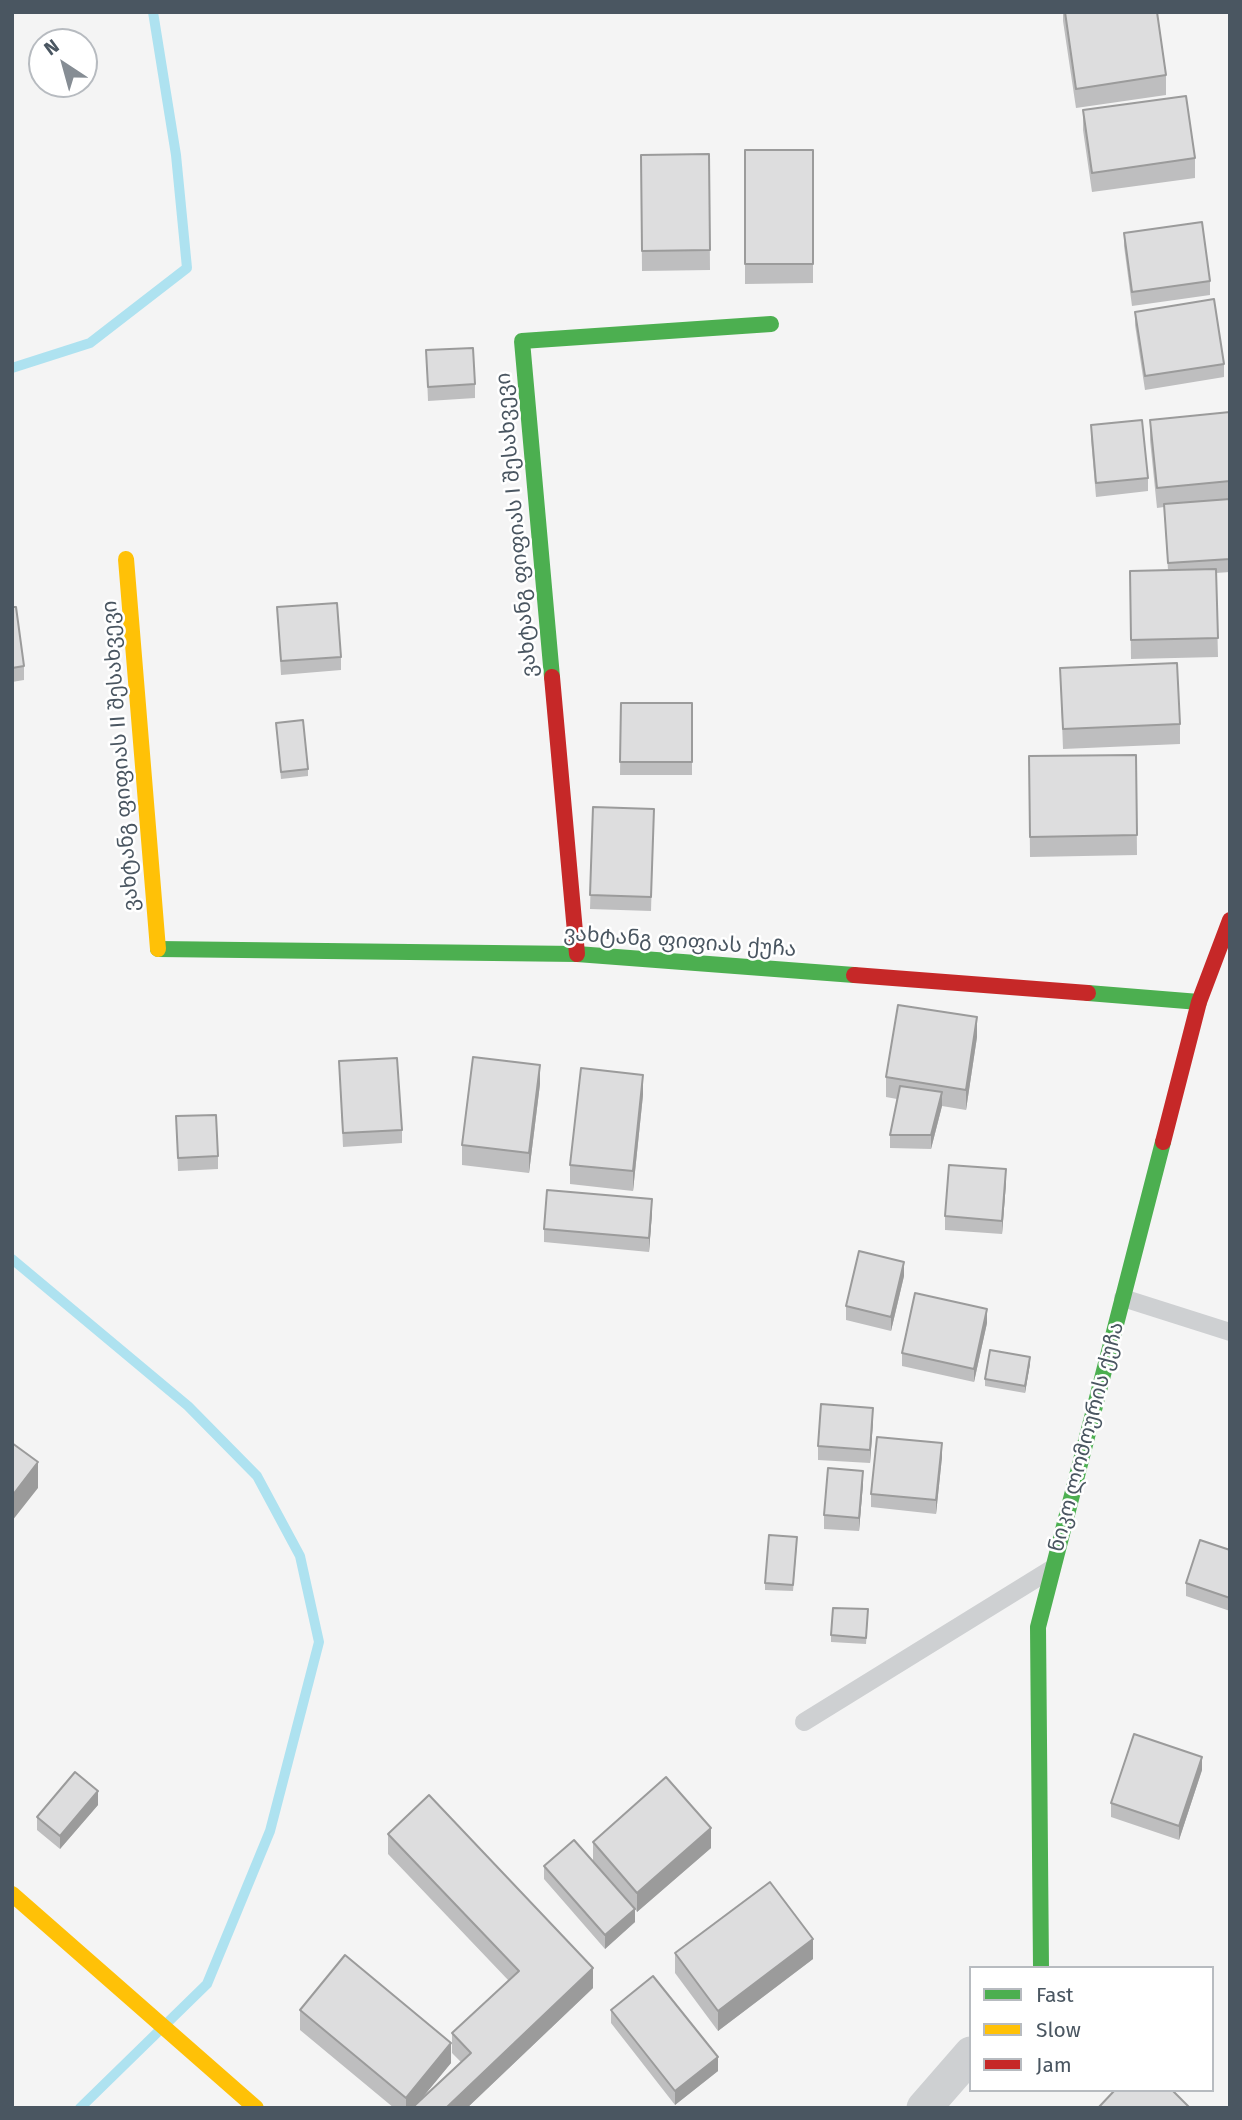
<!DOCTYPE html>
<html>
<head>
<meta charset="utf-8">
<style>
  body { margin:0 }
  #map { position:relative; width:1242px; height:2120px; overflow:hidden; background:#f4f4f4; font-family:"Fira Sans",sans-serif }
  canvas { display:block }
  .frame { position:absolute; inset:0; border:14px solid #4a5661; pointer-events:none }
  .legend { position:absolute; left:969px; top:1966px; width:245px; height:126px; box-sizing:border-box; background:#fff; border:2px solid #b7bbc0; margin:0; padding:9px 12px; list-style:none; font-size:21px; color:#4a5661 }
  .legend li { display:flex; align-items:center; gap:14px; height:35px }
  .legend b { width:35px; border:2px solid #b7bbc0 }
  .north { position:absolute; left:28px; top:28px; width:70px; height:70px; box-sizing:border-box; background:#fff; border:2px solid #b7bbc0; border-radius:50%; rotate:324deg; font-size:19px; font-weight:700; line-height:28px; text-align:center; color:#4a5661 }
  .north::after { content:''; display:block; margin:auto; width:24px; height:32px; background:#868d94; clip-path:polygon(50% 0,100% 100%,50% 72%,0 100%) }
</style>
</head>
<body>
<div id="map">
<canvas width="1242" height="2120"></canvas>
<div class="frame"></div>
<ul class="legend">
<li><b style="height:9px;background:#4caf50"></b>Fast</li>
<li><b style="height:9px;background:#ffc107"></b>Slow</li>
<li><b style="height:9px;background:#c62828"></b>Jam</li>
</ul>
<div class="north">N</div>
</div>
<script>
const c = document.querySelector('canvas').getContext('2d');
c.lineJoin = 'round';
function trace(path, color, width, dash) {
  c.strokeStyle = color;
  c.lineWidth = width;
  c.lineCap = dash ? 'butt' : 'round';
  c.setLineDash(dash || []);
  c.stroke(path);
}
function paint(path, color) {
  c.fillStyle = color;
  c.fill(path, 'evenodd');
}
function write(font, color, halo, rows, align = 'center') {
  c.font = font + ' "Fira Sans","Noto Sans Georgian",sans-serif';
  c.lineWidth = 5;
  c.setLineDash([]);
  c.textBaseline = 'middle';
  c.strokeStyle = halo;
  c.fillStyle = color;
  for (const [text, x, y, turn = 0] of rows) {
    c.save();
    c.translate(x, y);
    c.rotate((+turn || 0) * Math.PI / 180);
    c.textAlign = isNaN(turn) ? turn : align;
    if (halo) c.strokeText(text, 0, 0);
    c.fillText(text, 0, 0);
    c.restore();
  }
}
const stream = new Path2D(`
  M12,368L90,343L187,268L176,155L153,12
  M12,1259L188,1406L257,1476L300,1556L319,1642L270,1831L207,1984L80,2108`);
const lane = new Path2D(`
  M1123,1298L1230,1332
  M804,1722L1050,1570`);
const street = new Path2D(`
  M924,2108L971,2054`);
const fast = new Path2D(`
  M552,677L522,341L771,324
  M158,949L577,954L854,975
  M1088,993L1199,1002
  M1041,1968L1038,1627L1163,1142`);
const slow = new Path2D(`
  M126,559L158,949
  M12,1894L256,2108`);
const jam = new Path2D(`
  M552,677L577,954
  M854,975L1088,993
  M1163,1142L1199,1002L1230,920`);
const wall = new Path2D(`
  M1063,12H1157L1166,75V95L1076,108L1063,21Z
  M1083,110L1195,158V178L1092,192L1083,130Z
  M745,150H813V283L745,284Z
  M709,154L710,270L642,271L641,155Z
  M1124,233L1210,281V295L1132,306L1124,246Z
  M1135,312L1224,364V377L1145,390L1135,325Z
  M426,350L475,384V398L428,401Z
  M1230,412V572L1216,573L1218,657L1131,659L1130,571L1168,570L1164,507L1157,508L1150,440V420Z
  M1091,425L1148,478V491L1096,497L1091,439Z
  M12,607L24,666V680L12,682Z
  M277,607L341,657V670L281,675Z
  M1060,668L1180,724V744L1063,749Z
  M621,703H692V775H620Z
  M276,723L308,769V776L281,779Z
  M1136,755L1137,855L1030,857L1029,756Z
  M593,807L654,809L651,911L590,909Z
  M977,1037L966,1110L942,1106L931,1149L890,1148V1135L897,1099L886,1097V1077Z
  M339,1061L402,1130V1143L343,1147Z
  M540,1084L529,1173L462,1165V1145Z
  M643,1095L633,1191L570,1184V1165Z
  M176,1116L218,1156V1169L178,1171Z
  M1006,1183L1002,1234L945,1230V1216Z
  M652,1213L649,1252L544,1242V1229Z
  M904,1276L891,1331L846,1320V1306Z
  M987,1323L974,1382L902,1366V1353Z
  M1030,1364L1025,1393L985,1386V1379Z
  M873,1421L870,1463L818,1460V1446Z
  M942,1457L936,1514L871,1507V1494Z
  M863,1484L859,1531L824,1529V1515Z
  M797,1544L793,1591L765,1590V1583Z
  M1230,1550V1611L1186,1596V1583Z
  M868,1616L866,1644L831,1642V1635Z
  M1202,1770L1179,1840L1111,1817V1803Z
  M98,1805L60,1849L37,1830V1817Z
  M388,1834L593,1988L467,2108H394L300,2030V2010L451,2063L420,2100L461,2062L452,2053V2033L509,1981L388,1854Z
  M593,1842L711,1848L637,1912L635,1909V1922L605,1949L544,1879V1866L593,1861Z
  M675,1953L813,1959L718,2031L675,1973Z
  M611,2010L718,2071L675,2105L611,2023Z`);
const shadedWall = new Path2D(`
  M977,1017V1037L966,1110V1090Z
  M540,1065V1084L529,1173V1153Z
  M643,1075V1095L633,1191V1171Z
  M942,1092V1106L931,1149V1135Z
  M1006,1169V1183L1002,1234V1221Z
  M652,1199V1213L649,1252V1238Z
  M904,1262V1276L891,1331V1317Z
  M987,1309V1323L974,1382V1369Z
  M1030,1357V1364L1025,1393V1386Z
  M873,1408V1421L870,1463V1450Z
  M942,1443V1457L936,1514V1500Z
  M38,1462V1488L12,1521V1496Z
  M863,1471V1484L859,1531V1518Z
  M1202,1757V1770L1179,1840V1826Z
  M98,1791V1805L60,1849V1836Z
  M711,1828V1848L637,1912V1893Z
  M635,1909V1922L605,1949V1935Z
  M813,1939V1959L718,2031V2011Z
  M593,1968V1988L467,2108H446Z
  M451,2043V2063L414,2108H406V2098Z
  M718,2057V2071L675,2105V2091Z`);
const building = new Path2D(`
  M1065,12H1157L1166,75L1076,89Z
  M1186,96L1195,158L1092,173L1083,110Z
  M745,150H813V264H745Z
  M709,154L710,250L642,251L641,155Z
  M1202,222L1210,281L1132,292L1124,233Z
  M1214,299L1224,364L1145,376L1135,312Z
  M473,348L475,384L428,387L426,350Z
  M1230,412V481L1157,488L1150,420Z
  M1142,420L1148,478L1096,483L1091,425Z
  M1230,499V559L1168,563L1164,504Z
  M1216,569L1218,638L1131,640L1130,571Z
  M337,603L341,657L281,661L277,607Z
  M12,607H16L24,666L12,668Z
  M1177,663L1180,724L1063,729L1060,668Z
  M621,703H692V762H620Z
  M303,720L308,769L281,772L276,723Z
  M1136,755L1137,835L1030,837L1029,756Z
  M593,807L654,809L651,897L590,895Z
  M898,1005L977,1017L966,1090L886,1077Z
  M473,1057L540,1065L529,1153L462,1145Z
  M397,1058L402,1130L343,1133L339,1061Z
  M581,1068L643,1075L633,1171L570,1165Z
  M900,1086L942,1092L931,1135H890Z
  M216,1115L218,1156L178,1158L176,1116Z
  M949,1165L1006,1169L1002,1221L945,1216Z
  M547,1190L652,1199L649,1238L544,1229Z
  M859,1251L904,1262L891,1317L846,1306Z
  M915,1293L987,1309L974,1369L902,1353Z
  M990,1350L1030,1357L1025,1386L985,1379Z
  M821,1404L873,1408L870,1450L818,1446Z
  M877,1437L942,1443L936,1500L871,1494Z
  M12,1443L38,1462L12,1496Z
  M828,1468L863,1471L859,1518L824,1515Z
  M769,1535L797,1537L793,1585L765,1583Z
  M1200,1540L1230,1550V1598L1186,1583Z
  M833,1608L868,1609L866,1638L831,1635Z
  M1134,1734L1202,1757L1179,1826L1111,1803Z
  M75,1772L98,1791L60,1836L37,1817Z
  M666,1777L711,1828L637,1893L593,1842Z
  M429,1795L593,1968L446,2108H412L471,2053L452,2033L519,1971L388,1834Z
  M574,1840L635,1909L605,1935L544,1866Z
  M770,1882L813,1939L718,2011L675,1953Z
  M345,1955L451,2043L406,2098L300,2010Z
  M653,1976L718,2057L675,2091L611,2010Z
  M1115,2090H1172L1190,2108H1098Z`);
const streetNames = [
  ["ვახტანგ ფიფიას I შესახვევი",517,525,-95],
  ["ვახტანგ ფიფიას II შესახვევი",121,756,-94],
  ["ვახტანგ ფიფიას ქუჩა",680,942,4],
  ["ნიკო ლომოურის ქუჩა",1087,1437,-75]
];
trace(stream, '#aee2f0', 10);
trace(lane, '#ced0d2', 18);
trace(street, '#ced0d2', 35);
trace(fast, '#4caf50', 16);
trace(slow, '#ffc107', 16);
trace(jam, '#c62828', 16);
paint(wall, '#bebebf');
paint(shadedWall, '#9b9b9b');
paint(building, '#ddddde');
trace(building, '#9b9b9b', 2);
write('21px', '#4a5661', '#fff', streetNames);
</script>
</body>
</html>
